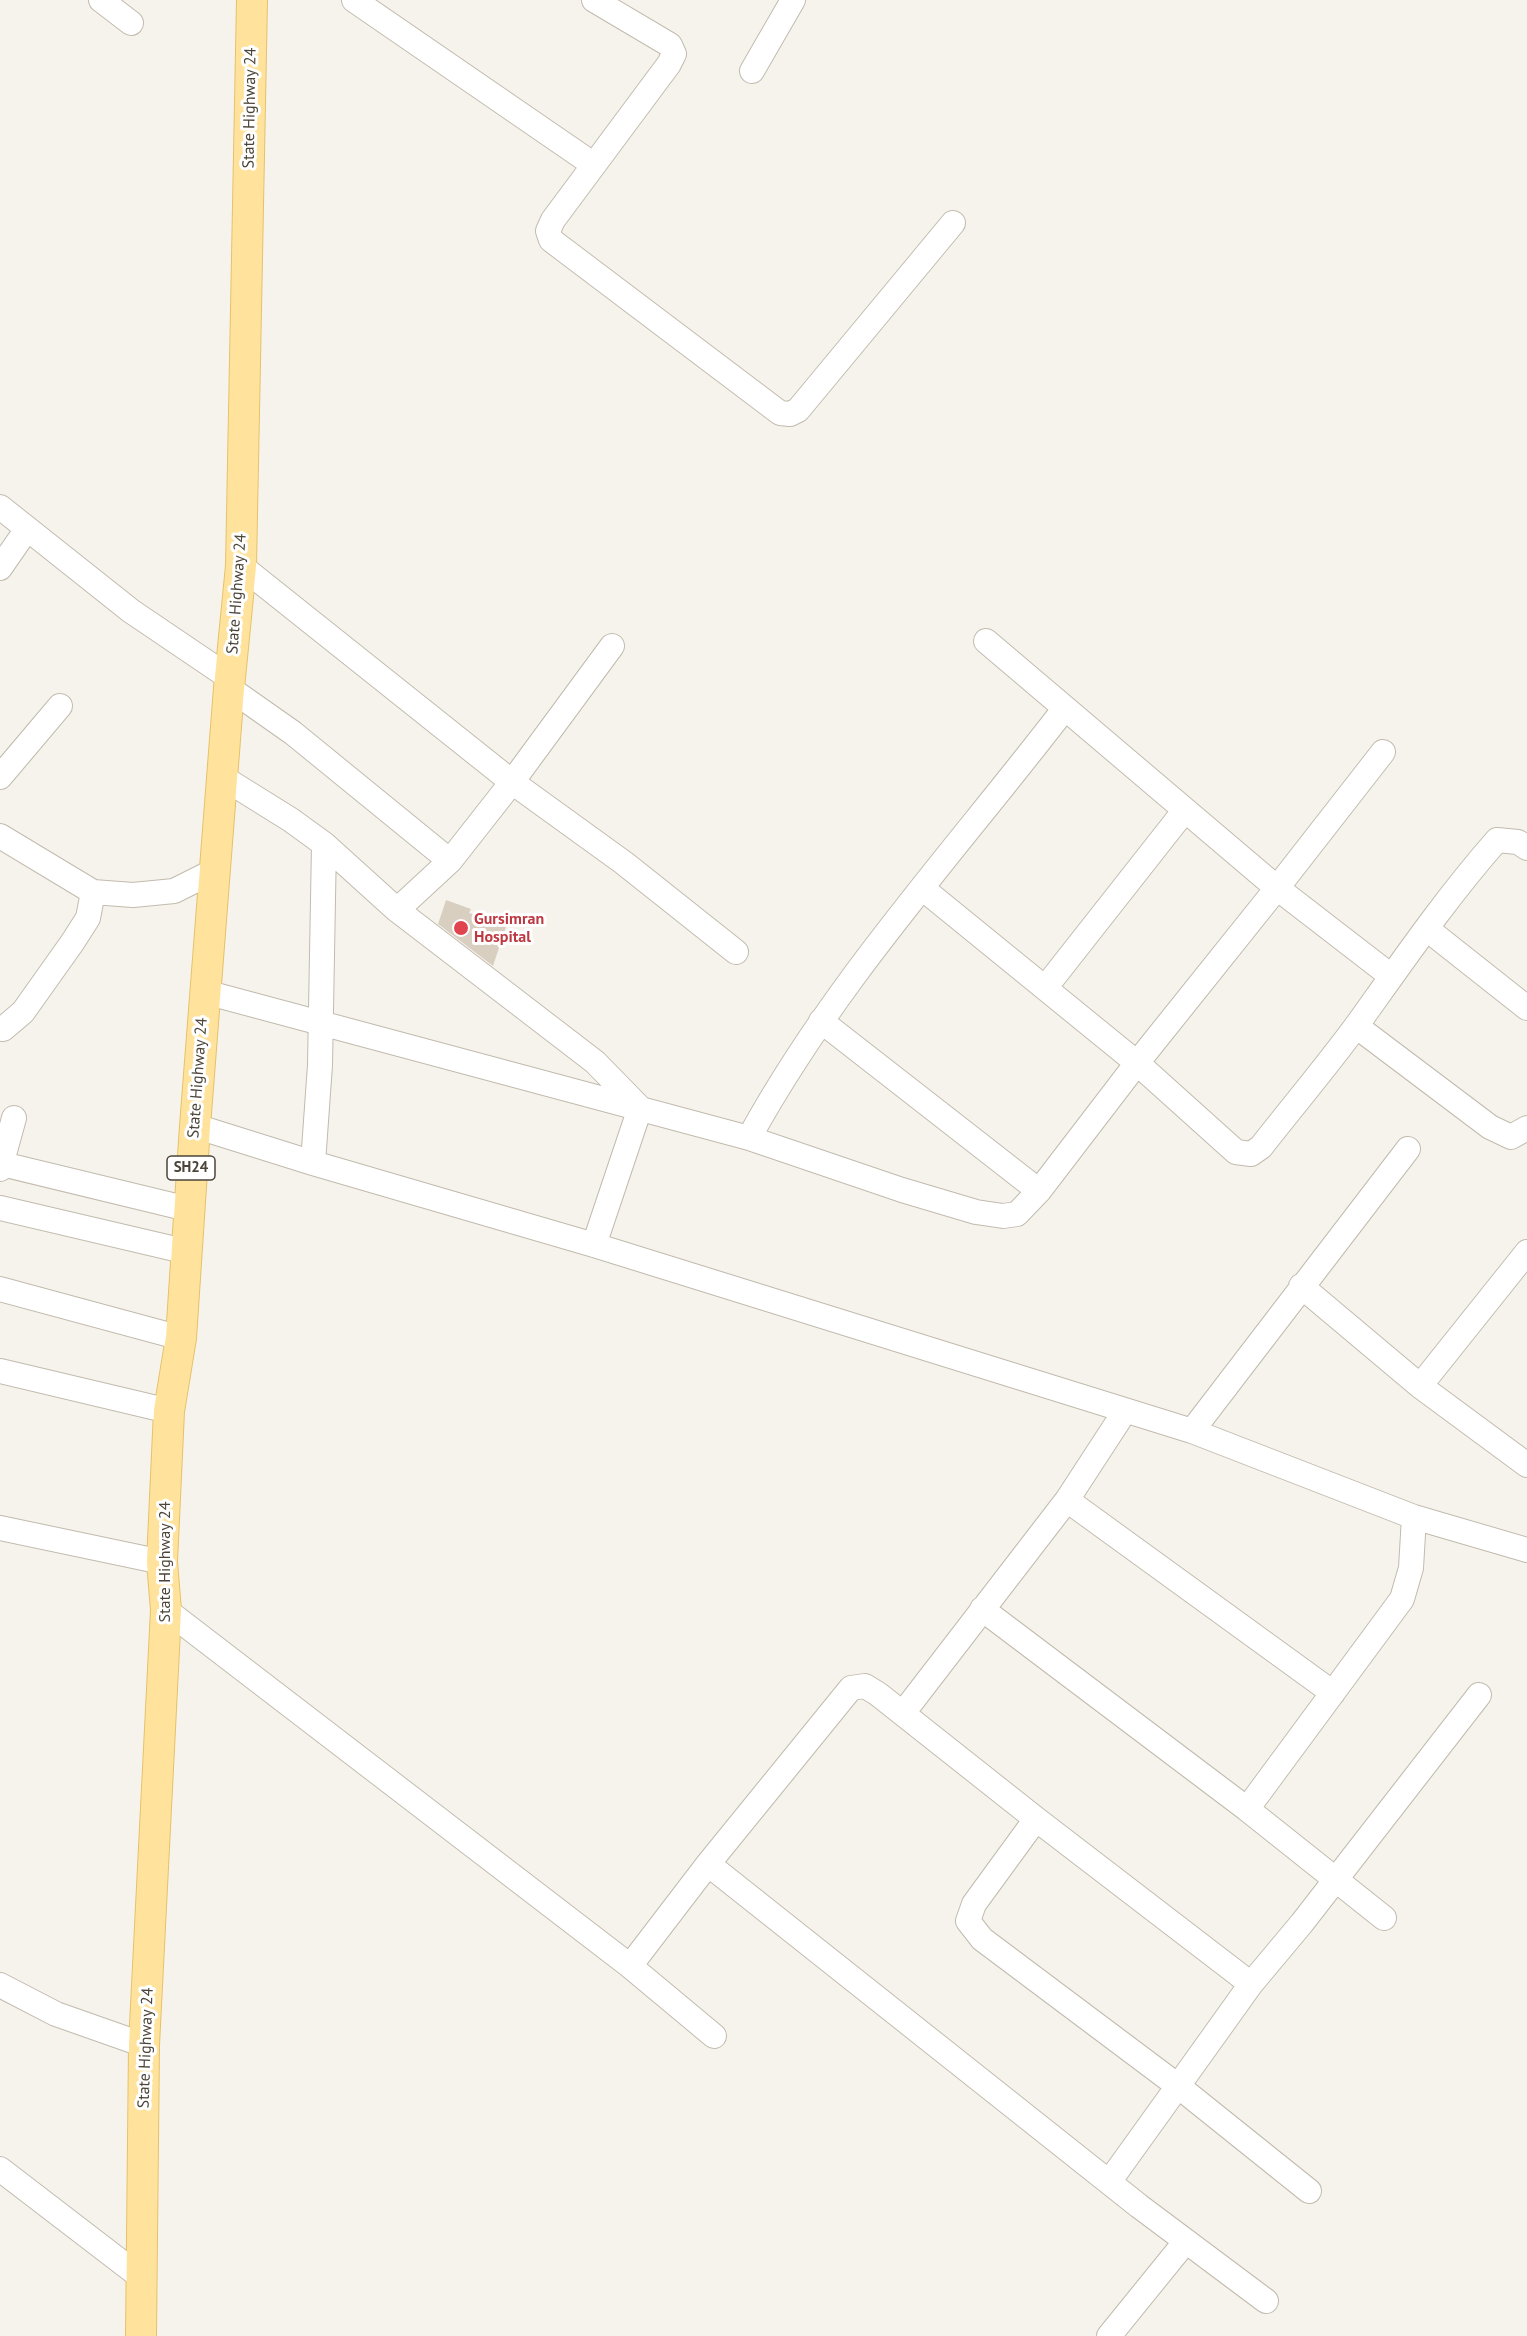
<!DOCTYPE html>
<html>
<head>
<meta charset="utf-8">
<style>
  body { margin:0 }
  canvas { display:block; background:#f6f3ec }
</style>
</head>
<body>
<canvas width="1527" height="2336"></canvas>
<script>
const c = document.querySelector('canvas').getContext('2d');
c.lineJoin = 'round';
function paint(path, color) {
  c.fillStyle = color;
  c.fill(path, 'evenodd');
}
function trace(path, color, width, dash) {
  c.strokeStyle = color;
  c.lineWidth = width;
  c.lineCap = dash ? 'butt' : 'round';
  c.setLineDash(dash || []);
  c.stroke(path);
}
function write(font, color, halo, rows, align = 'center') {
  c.font = font + ' "PT Sans",sans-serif';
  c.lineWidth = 6;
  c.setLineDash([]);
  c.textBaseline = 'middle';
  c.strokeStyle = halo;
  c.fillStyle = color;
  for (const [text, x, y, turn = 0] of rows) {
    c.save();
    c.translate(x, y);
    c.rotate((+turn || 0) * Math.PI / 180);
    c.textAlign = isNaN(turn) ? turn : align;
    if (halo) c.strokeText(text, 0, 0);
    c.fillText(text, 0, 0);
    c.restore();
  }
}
const building = new Path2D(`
  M446,900L471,909L469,913L507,924L493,966L438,924Z`);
const minor = new Path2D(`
  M101,0L131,23
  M354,0L594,165
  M594,0L670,45L674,54L669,64L553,220L548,231L551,240L780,413L790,414L798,410L953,223
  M752,71L793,0
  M0,507L131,611L230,678
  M241,566L512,782L624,863L736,952
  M0,568L27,529
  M229,688L293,733L450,861
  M1383,752L1277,888L1391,976
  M0,777L60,706
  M222,777L291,820L324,844L397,910L595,1062L640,1108L594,1245
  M0,836L93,892L133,895L174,891L214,871
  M922,888L1137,1063L1236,1152L1251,1154L1261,1147C1293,1106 1326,1067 1357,1025C1402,962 1446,898 1497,840L1518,842L1527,848
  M397,910L450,861L512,782L612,646
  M1427,929L1527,1008
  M1045,988L1185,810
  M205,992L749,1138L902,1190L976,1212L1003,1216L1017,1214L1039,1191L1137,1063L1277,888L986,641
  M821,1021L1039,1191
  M1356,1026L1490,1127L1511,1137L1527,1128
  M0,1028L3,1029L23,1012L72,943L88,918L93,892
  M195,1126L313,1163L594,1245L1192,1431L1414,1517L1527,1550
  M749,1138C835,981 957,849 1065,708
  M313,1163L320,1065L324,844
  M2,1164L188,1209
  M0,1169L14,1118
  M0,1208L188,1252
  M1301,1286L1420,1386L1527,1465
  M0,1289L181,1338
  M0,1371L169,1411
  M1420,1386L1527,1252
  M1192,1431L1408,1149
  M1067,1500L1333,1693
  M0,1528L162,1562
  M982,1609L1247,1809L1384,1918
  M166,1610L630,1966L714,2036
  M903,1713L1067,1500L1125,1411
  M1247,1809L1402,1599L1411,1568L1414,1517
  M1036,1819L974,1904L968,1921L982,1939L1178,2086L1251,1984
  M708,1864L1139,2206L1266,2301
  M630,1966L708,1864L851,1688L865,1686L878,1694L1036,1819L1251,1984L1302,1923L1479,1695
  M0,1985L56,2014L144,2045
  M0,2169L142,2278
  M1109,2182L1178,2086L1309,2191
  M1109,2336L1186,2241`);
const major = new Path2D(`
  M141,2336L144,2045L166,1610L162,1562L169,1411L181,1338L195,1126L229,688L241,566L252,0`);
const markers = [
  [461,928,8,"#e0444e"]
];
const shields = [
  [191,1168,48]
];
const shieldNames = [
  ["SH24",191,1168]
];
const streetNames = [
  ["State Highway 24",250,108,-89],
  ["State Highway 24",237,594,-86],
  ["State Highway 24",198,1078,-86],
  ["State Highway 24",165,1562,-90],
  ["State Highway 24",146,2048,-88]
];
const healthNames = [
  ["Gursimran",474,919],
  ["Hospital",474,937]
];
paint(building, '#d8cfc1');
trace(minor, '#c2bbae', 26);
trace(major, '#e6c16a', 32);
trace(minor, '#fff', 24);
trace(major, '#ffe39c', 30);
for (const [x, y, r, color] of markers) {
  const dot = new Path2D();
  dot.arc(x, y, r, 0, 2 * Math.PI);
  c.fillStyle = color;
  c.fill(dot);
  trace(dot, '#fff', 2);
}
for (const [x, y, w] of shields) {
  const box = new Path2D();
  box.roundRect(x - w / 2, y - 12, w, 24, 4.5);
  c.fillStyle = '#fff';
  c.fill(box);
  trace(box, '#4b4439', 1.5);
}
write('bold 15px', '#4b4439', null, shieldNames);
write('16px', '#4b4439', '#fff', streetNames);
write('bold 16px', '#be3a42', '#fff', healthNames, 'left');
</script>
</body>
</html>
